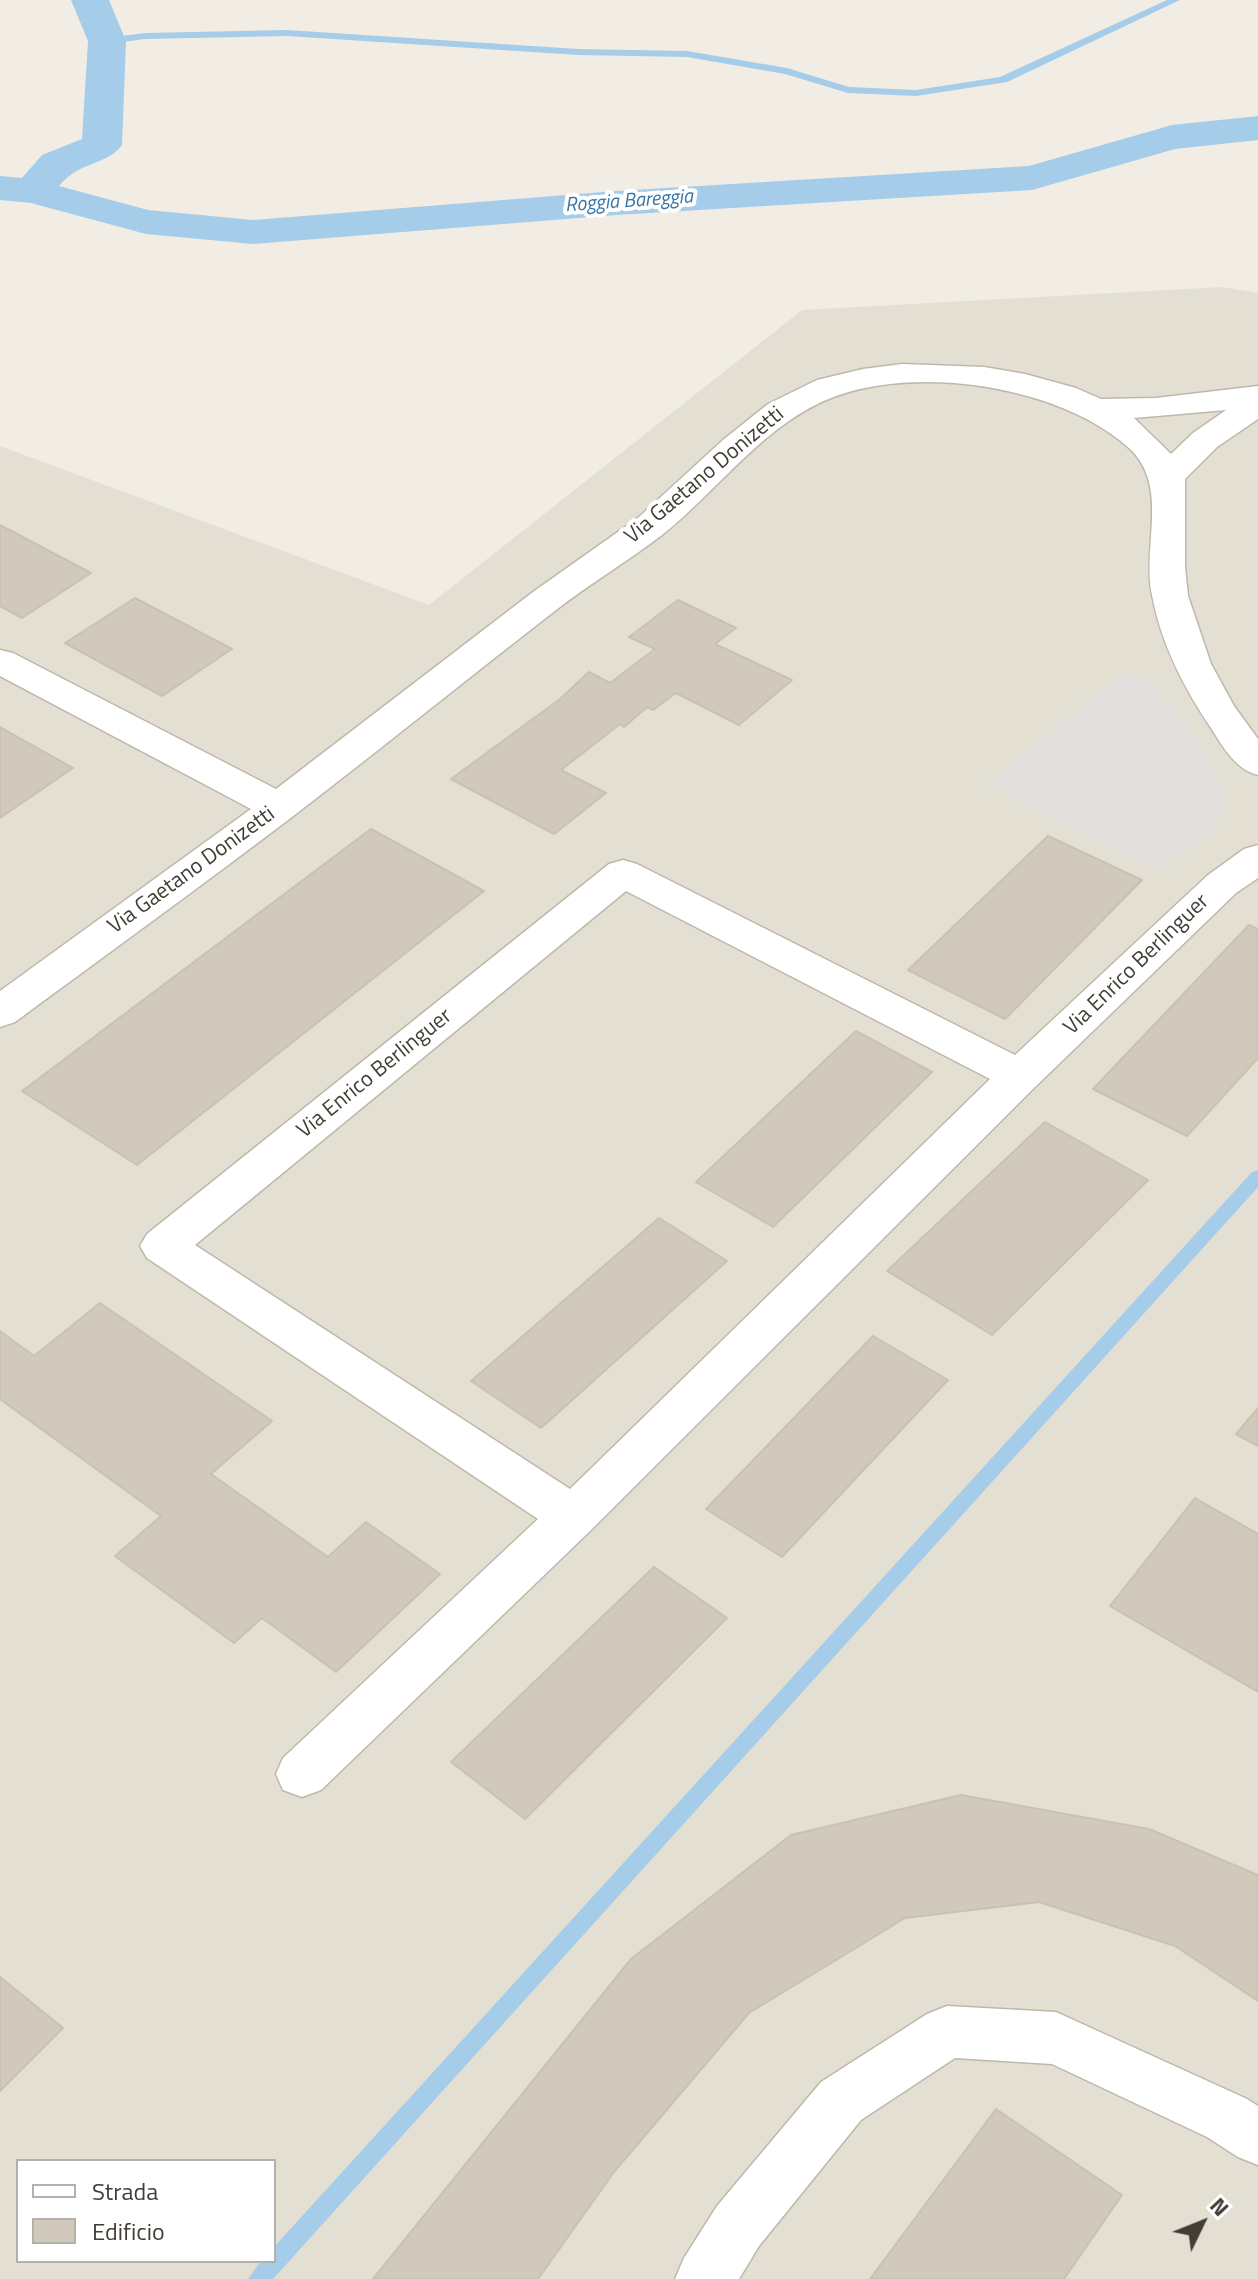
<!DOCTYPE html>
<html>
<head>
<meta charset="utf-8">
<style>
  body { margin:0 }
  #map { position:relative; width:1258px; height:2279px; overflow:hidden; background:#f1ede5; font-family:"Titillium Web",sans-serif }
  canvas { display:block }
  .legend { position:absolute; left:16px; top:2159px; width:260px; height:104px; box-sizing:border-box; background:#fff; border:2px solid #b3b1ae; margin:0; padding:10px 14px; list-style:none; font-size:24px; color:#423d35 }
  .legend li { display:flex; align-items:center; gap:16px; height:40px }
  .legend b { width:40px; border:2px solid #b3b1ae }
  .north { position:absolute; left:1162px; top:2183px; width:80px; height:80px; -webkit-text-stroke:6px #fff; paint-order:stroke; rotate:47deg; font-size:22px; font-weight:700; line-height:32px; text-align:center; color:#423d35 }
  .north::after { content:''; display:block; margin:auto; width:28px; height:36px; background:#423d35; clip-path:polygon(50% 0,100% 100%,50% 72%,0 100%) }
</style>
</head>
<body>
<div id="map">
<canvas width="1258" height="2279"></canvas>
<ul class="legend">
<li><b style="height:10px;background:#fff"></b>Strada</li>
<li><b style="height:22px;background:#d1c9bb"></b>Edificio</li>
</ul>
<div class="north">N</div>
</div>
<script>
const c = document.querySelector('canvas').getContext('2d');
c.lineJoin = 'round';
function paint(path, color) {
  c.fillStyle = color;
  c.fill(path, 'evenodd');
}
function trace(path, color, width, dash) {
  c.strokeStyle = color;
  c.lineWidth = width;
  c.lineCap = dash ? 'butt' : 'round';
  c.setLineDash(dash || []);
  c.stroke(path);
}
function write(font, color, halo, rows, align = 'center') {
  c.font = font + ' "Titillium Web",sans-serif';
  c.lineWidth = 8;
  c.setLineDash([]);
  c.textBaseline = 'middle';
  c.strokeStyle = halo;
  c.fillStyle = color;
  for (const [text, x, y, turn = 0] of rows) {
    c.save();
    c.translate(x, y);
    c.rotate((+turn || 0) * Math.PI / 180);
    c.textAlign = isNaN(turn) ? turn : align;
    if (halo) c.strokeText(text, 0, 0);
    c.fillText(text, 0, 0);
    c.restore();
  }
}
const residential = new Path2D(`
  M1222,287L1258,293V2279H0V446L429,605L802,310ZM18,2161H274V2261H18Z`);
const parking = new Path2D(`
  M1124,672L1158,687L1215,768L1226,805L1211,832L1159,872L987,783Z`);
const stream = new Path2D(`
  M1167,0H1180L1007,82L916,96L848,93L785,74L687,57L578,55L287,36L145,39L107,44L102,41L107,38L145,33L287,30L578,49L687,51L787,68L849,87L916,90L1000,77Z
  M1258,1170V1187L273,2279H248L261,2261H274V2247L1252,1172Z`);
const canal = new Path2D(`
  M71,0H109L126,41L122,145C108,165 79,161 59,186L148,210L253,220L616,191L1029,166L1172,125L1258,116V140L1175,149L1032,190L616,215L253,244L146,234L31,203L0,200V176L22,178L42,155L82,139L88,41Z`);
const building = new Path2D(`
  M0,525L91,573L22,618L0,606Z
  M135,598L232,649L162,696L65,643Z
  M678,600L736,628L715,644L792,680L739,725L676,693L653,710L647,707L624,727L620,724L561,770L606,793L554,834L451,779L560,699L589,672L610,683L655,649L629,637Z
  M0,727L73,768L0,818Z
  M371,829L484,891L137,1165L22,1091Z
  M1048,836L1142,880L1005,1019L908,970Z
  M1249,925L1258,929V1058L1187,1136L1093,1089Z
  M856,1031L932,1072L773,1227L696,1182Z
  M1045,1122L1148,1180L992,1335L887,1271Z
  M659,1218L727,1261L541,1428L471,1381Z
  M100,1303L272,1421L211,1474L328,1557L366,1522L440,1574L336,1672L262,1618L234,1643L115,1556L161,1516L0,1399V1331L34,1356Z
  M873,1336L948,1380L782,1557L706,1509Z
  M1258,1408V1446L1236,1434Z
  M1195,1498L1258,1534V1692L1110,1606Z
  M654,1567L727,1618L525,1819L451,1762Z
  M961,1795L1149,1829L1258,1875V2001L1175,1946L1039,1902L905,1918L749,2013L614,2172L538,2279H373L631,1959L791,1835Z
  M0,1977L63,2028L0,2091Z
  M996,2109L1122,2195L1064,2279H870Z`);
const minor = new Path2D(`
  M902,364L984,367L1025,374L1076,388L1101,399L1156,398L1258,386V419L1217,447L1185,479V567L1188,596L1211,664L1234,706L1258,739V775C1236,770 1223,747 1211,728C1184,688 1161,644 1152,595C1142,545 1170,486 1129,448C1062,387 922,365 836,396C765,422 720,489 662,535C628,561 591,583 556,610C468,678 381,749 292,817C200,887 107,954 15,1022L0,1027V991L251,809L0,676V650L13,653L276,789L533,592L639,517L723,440L768,404L817,380L863,369ZM1226,410L1193,433L1171,454L1134,418Z
  M1258,845V878L1236,893L1035,1087L590,1531L321,1790L302,1797L283,1790L276,1774L283,1758L538,1519L147,1258L140,1246L147,1234L609,864L623,860L637,864L1015,1055L1208,875L1244,849ZM626,891L990,1079L570,1489L195,1245Z
  M947,2006L1056,2012L1247,2099L1258,2106V2165L1238,2157L1207,2137L1052,2064L955,2058L861,2120L759,2246L739,2279H675L684,2258L717,2206L821,2082L927,2014Z`);
const farWaternames = [
  ["Roggia Bareggia",629,202,-4]
];
const streetNames = [
  ["Via Gaetano Donizetti",705,476,-40],
  ["Via Gaetano Donizetti",192,871,-36],
  ["Via Enrico Berlinguer",1137,965,-44],
  ["Via Enrico Berlinguer",375,1074,-39]
];
paint(residential, '#e4dfd3');
paint(parking, '#e2e0dd');
paint(stream, '#a5cce9');
paint(canal, '#a5cce9');
paint(building, '#d1c9bb');
trace(building, '#cbc1af', 2);
trace(minor, '#beb8ab', 3);
paint(minor, '#fff');
write('italic 20px', '#3874a4', '#fff', farWaternames);
write('22px', '#423d35', '#fff', streetNames);
</script>
</body>
</html>
